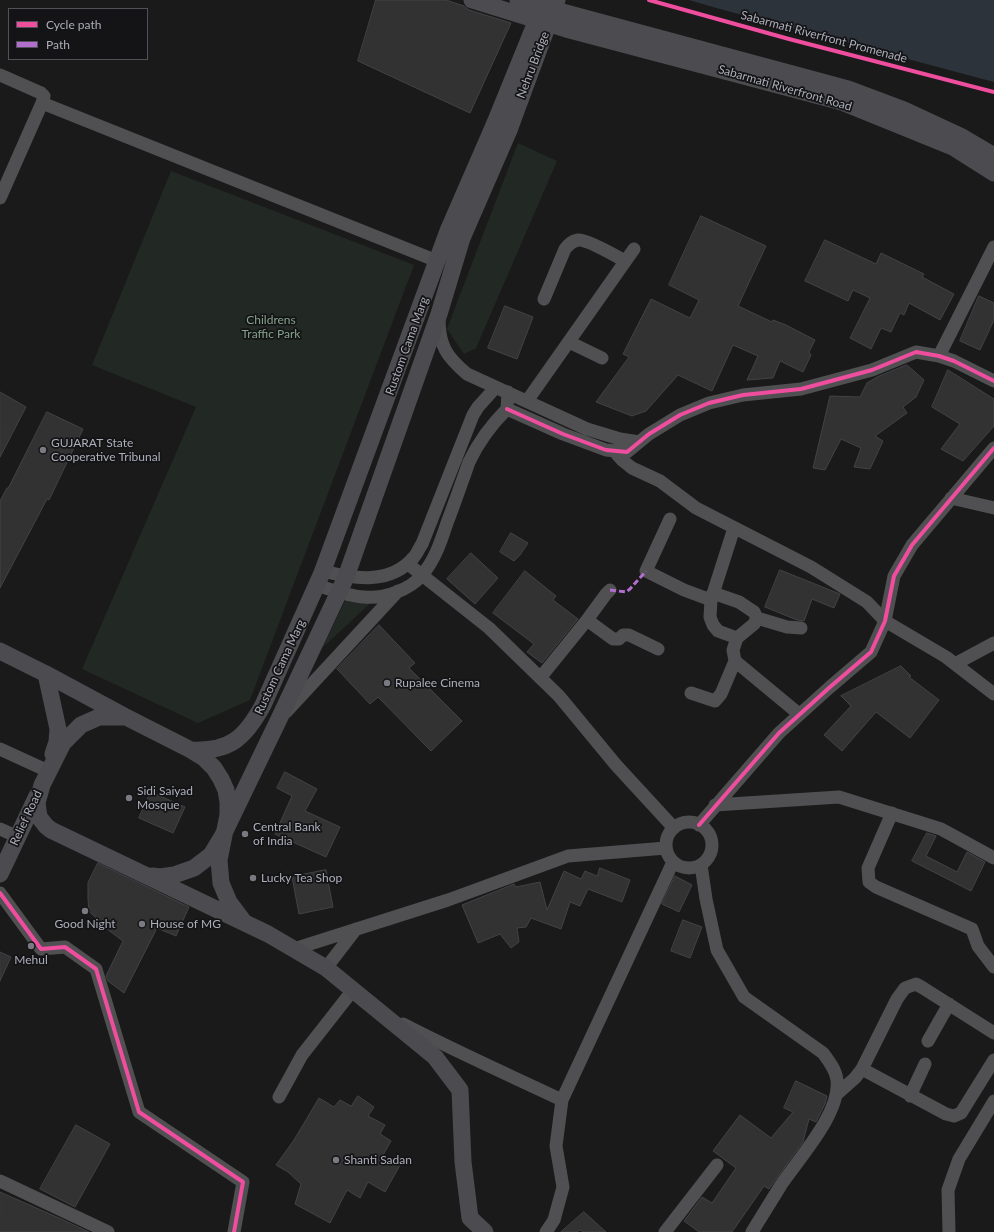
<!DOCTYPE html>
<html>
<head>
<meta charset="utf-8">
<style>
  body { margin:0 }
  #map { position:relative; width:994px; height:1232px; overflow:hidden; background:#1a1a1a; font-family:Lato,sans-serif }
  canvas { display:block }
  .legend { position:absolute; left:8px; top:8px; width:140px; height:52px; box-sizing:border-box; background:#141416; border:1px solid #515258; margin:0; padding:5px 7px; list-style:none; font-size:12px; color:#acaeba }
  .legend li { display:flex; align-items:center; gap:8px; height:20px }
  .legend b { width:20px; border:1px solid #515258 }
</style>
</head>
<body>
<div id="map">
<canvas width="994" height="1232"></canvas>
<ul class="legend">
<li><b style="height:5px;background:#ef4d9e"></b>Cycle path</li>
<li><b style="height:5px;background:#b36fd0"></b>Path</li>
</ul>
</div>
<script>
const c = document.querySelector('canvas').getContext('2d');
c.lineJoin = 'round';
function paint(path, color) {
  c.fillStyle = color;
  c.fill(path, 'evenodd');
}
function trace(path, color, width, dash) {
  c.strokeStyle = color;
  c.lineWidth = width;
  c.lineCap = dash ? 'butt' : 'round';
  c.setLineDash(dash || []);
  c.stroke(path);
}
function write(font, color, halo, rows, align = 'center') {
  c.font = font + ' Lato,sans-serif';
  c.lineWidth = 3.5;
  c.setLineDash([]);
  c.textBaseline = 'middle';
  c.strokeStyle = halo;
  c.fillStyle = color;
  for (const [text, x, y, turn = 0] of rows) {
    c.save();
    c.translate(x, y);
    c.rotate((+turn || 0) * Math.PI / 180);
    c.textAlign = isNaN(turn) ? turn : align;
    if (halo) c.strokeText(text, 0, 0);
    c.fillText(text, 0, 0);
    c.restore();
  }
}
const green = new Path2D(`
  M518,143L557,161L476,348L464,354L447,329Z
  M171,171L414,265L250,700L198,723L82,669L196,407L92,365Z
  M376,598L322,648L346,599Z`);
const water = new Path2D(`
  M689,0H994V82L720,9Z`);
const building = new Path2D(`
  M376,0H446L464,6L469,10L511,23L470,113L358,61Z
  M701,216L766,246L738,306L772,322L773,320L786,325L815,340L809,352L811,355L803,372L780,361L773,378L747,380L758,356L733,345L712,391L678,375L646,411L632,416L596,402L629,357L623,354L651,299L690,318L699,300L669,285Z
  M825,240L876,264L881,253L924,274L922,277L954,294L940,320L909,303L904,315L900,313L891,332L881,328L871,349L850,338L870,298L853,290L848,301L805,281Z
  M979,296L994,303V320L980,350L960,341Z
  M505,306L533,317L517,359L488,348Z
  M907,365L924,380L916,397L903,407L907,413L875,436L883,441L870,469L854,467L861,448L841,439L825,470L813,468L830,396L860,397L867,383L877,377Z
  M948,370L994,399V426L963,461L941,449L960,424L932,407Z
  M0,392L26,407L0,457Z
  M47,412L83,429L49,500L47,499L0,588V501L7,488H8Z
  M511,533L528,543L520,555L514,561L500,552Z
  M471,553L498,578L475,604L447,579Z
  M780,570L840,594L834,608L812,599L804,621L797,620L765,607Z
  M525,571L556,596L553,600L578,619L542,663L527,652L534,644L493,613Z
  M379,625L415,663L409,668L462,721L431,751L378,697L370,704L337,669Z
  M901,666L911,676L909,677L939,700L910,738L876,712L842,751L824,735L851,706L841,696Z
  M285,772L317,789L305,811L340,827L326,857L275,834L292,796L277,788Z
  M151,792L185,807L173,833L139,818Z
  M927,833L936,836L926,856L957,872L967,852L985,862L971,891L912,861Z
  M98,863L189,907L176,936L157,928L124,993L108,981L106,976L123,941L107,929L89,911L88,899V883Z
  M600,868L630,880L622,902L588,889L580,906L570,902L561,929L531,918L526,927L517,928L519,942L511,948L500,934L478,943L462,905L514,884L516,887L540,882L547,910L564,871L581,879L585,871L597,876Z
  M326,870L333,907L299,914L292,877Z
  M675,876L692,885L679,912L662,904Z
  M683,920L702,927L690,958L671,951Z
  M0,952L11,957L0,981Z
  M796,1081L827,1096L825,1104L816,1122L809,1119L803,1142L769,1189L764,1186L732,1232H699L684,1221L702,1197L712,1203L736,1168L713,1151L740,1115L771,1138L793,1112L784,1108Z
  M358,1096L374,1107L368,1116L385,1125L380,1134L391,1141L383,1155L400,1165L385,1192L368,1182L360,1198L347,1190L330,1223L295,1204L301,1184L288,1172L276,1165L294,1140L319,1098L334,1107L340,1100L351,1106Z
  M76,1125L110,1144L75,1207L40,1189Z
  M0,1192L59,1218L89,1232H0Z
  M584,1212L606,1232H583L581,1230L576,1232H561Z`);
const minor = new Path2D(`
  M0,75L41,93L44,96L42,103L0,198
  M42,103L437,261
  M544,299L565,249C569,244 572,241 578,240C587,239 616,256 625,261
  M439,319C439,346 447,357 467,374L587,429L620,439L639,442
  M569,342L602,358
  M939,356L994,247
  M527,401L634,249
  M507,409L563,434L606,450L627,452L649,434L680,415L709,403L743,395L801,389L872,370L916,352L939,356L954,361L994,381
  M614,451L622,460L632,468L660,481L696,508L811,567L867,602L885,621L946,657L994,694
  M951,498L994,508
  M670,519L646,571L684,590L711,600
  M734,528L711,600L710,617L713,625L718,631L737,638L754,624L757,618L787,627L801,628
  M408,564L489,628L559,696L616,765L674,828
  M323,571C354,579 391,585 414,557C417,554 419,548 422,544L473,415L478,407L496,387
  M317,585C332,590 348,596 364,597C384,599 410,590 422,575C435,560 441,541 447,523C455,502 462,482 469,462C478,443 492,424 507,409L508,392
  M713,593L739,602L754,612L757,618
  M587,620L606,594L610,590
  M735,661L799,714
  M955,664L994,643
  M540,678L587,620L613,639H619L623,635H629L658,649
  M691,693L715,701L721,694L735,661L733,650L737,638
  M286,712L398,591
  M0,749L48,771
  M715,805L839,797L941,829L994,858
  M892,813L868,868L869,882L876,887L972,929L978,946L994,967
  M666 845a23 23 0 1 1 46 0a23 23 0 1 1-46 0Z
  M699,825L779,733L830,687L871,652L885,621L894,576L912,545L994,448
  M0,829L18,837
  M701,865L706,899L717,950L744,997L823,1053C829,1061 836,1070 837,1080C841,1113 799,1158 781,1185C771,1201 762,1216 752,1232
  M0,893L41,949L65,947L96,969L139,1112L243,1182L234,1232
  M294,949L448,900L568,856L666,848
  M326,968L356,929
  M403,1024C455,1051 509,1075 562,1100
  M928,1041L949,1004
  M862,1069L946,1114L954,1116L961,1113L994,1060
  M837,1094L855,1078L862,1069L897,999L905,988L916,984L923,988L994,1033
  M910,1096L925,1064
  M279,1097L302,1055L353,990
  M0,1181L108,1232
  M546,1232L554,1220L563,1187L556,1146L562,1100L673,862
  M665,1232L717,1165
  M949,1232L948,1190L959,1159L994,1101`);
const major = new Path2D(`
  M472,0L566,29L842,102L953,147L994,173
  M518,0L848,89L904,110L962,137L994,156
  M0,651L46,674L124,716
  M46,674L58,729L57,742L53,754
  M191,750C230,752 245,738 263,705L322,573L448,231L495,123
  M0,874L37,796
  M152,876L160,877L174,875L194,868L211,855L223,835L279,719L346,577L439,314L462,238L509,130
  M244,922L229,902L221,883L219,860L228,815V802L226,790L221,779L214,768L204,758L191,750L126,717H99L81,725L63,743L42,785L37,803L39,817L46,826L51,830L268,934L326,968L435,1057L460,1090L463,1162L470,1218L485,1232`);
const majorBridge = new Path2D(`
  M495,123L545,0
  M509,130L557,0`);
const quiet = new Path2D(`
  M610,590L626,592L630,589L646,571`);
const cycleway = new Path2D(`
  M649,0L789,39L994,92
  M507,409L563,434L606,450L627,452L649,434L680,415L709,403L743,395L801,389L872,370L916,352L939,356L954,361L994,381
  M699,825L779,733L830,687L871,652L885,621L894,576L912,545L994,448
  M0,893L41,949L65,947L96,969L139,1112L243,1182L234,1232`);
const markers = [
  [43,450,4,"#797a82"],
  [387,683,4,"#797a82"],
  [129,798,4,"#797a82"],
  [245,834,4,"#797a82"],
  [253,878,4,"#797a82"],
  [85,911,4,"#797a82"],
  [142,924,4,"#797a82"],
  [31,946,4,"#797a82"],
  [336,1160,4,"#797a82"]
];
const streetNames = [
  ["Sabarmati Riverfront Promenade",824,37,15],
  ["Nehru Bridge",533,65,-69],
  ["Sabarmati Riverfront Road",785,88,16],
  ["Rustom Cama Marg",407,346,-70],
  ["Rustom Cama Marg",280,667,-65],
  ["Relief Road",26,818,-65]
];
const parkNames = [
  ["Childrens",271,320],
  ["Traffic Park",271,334]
];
const poiNames = [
  ["GUJARAT State",51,443],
  ["Cooperative Tribunal",51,457],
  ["Rupalee Cinema",395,683],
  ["Sidi Saiyad",137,791],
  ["Mosque",137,805],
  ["Central Bank",253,827],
  ["of India",253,841],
  ["Lucky Tea Shop",261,878],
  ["Good Night",85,924,"center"],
  ["House of MG",150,924],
  ["Mehul",31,960,"center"],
  ["Shanti Sadan",344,1160]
];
paint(green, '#222924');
paint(water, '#2d333b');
paint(building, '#323232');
trace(building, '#424346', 1);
trace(minor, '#505053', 13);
trace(major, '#4c4c50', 17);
trace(majorBridge, '#4c4c50', 17);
trace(quiet, '#b36fd0', 3, [6, 3]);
trace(cycleway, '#ef4d9e', 4);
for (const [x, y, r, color] of markers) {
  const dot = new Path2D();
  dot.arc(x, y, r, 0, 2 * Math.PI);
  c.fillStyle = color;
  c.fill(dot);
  trace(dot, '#141416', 1.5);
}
write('12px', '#acaeba', '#141416', streetNames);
write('12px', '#84a38b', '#141416', parkNames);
write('12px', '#acaeba', '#141416', poiNames, 'left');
</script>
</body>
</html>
